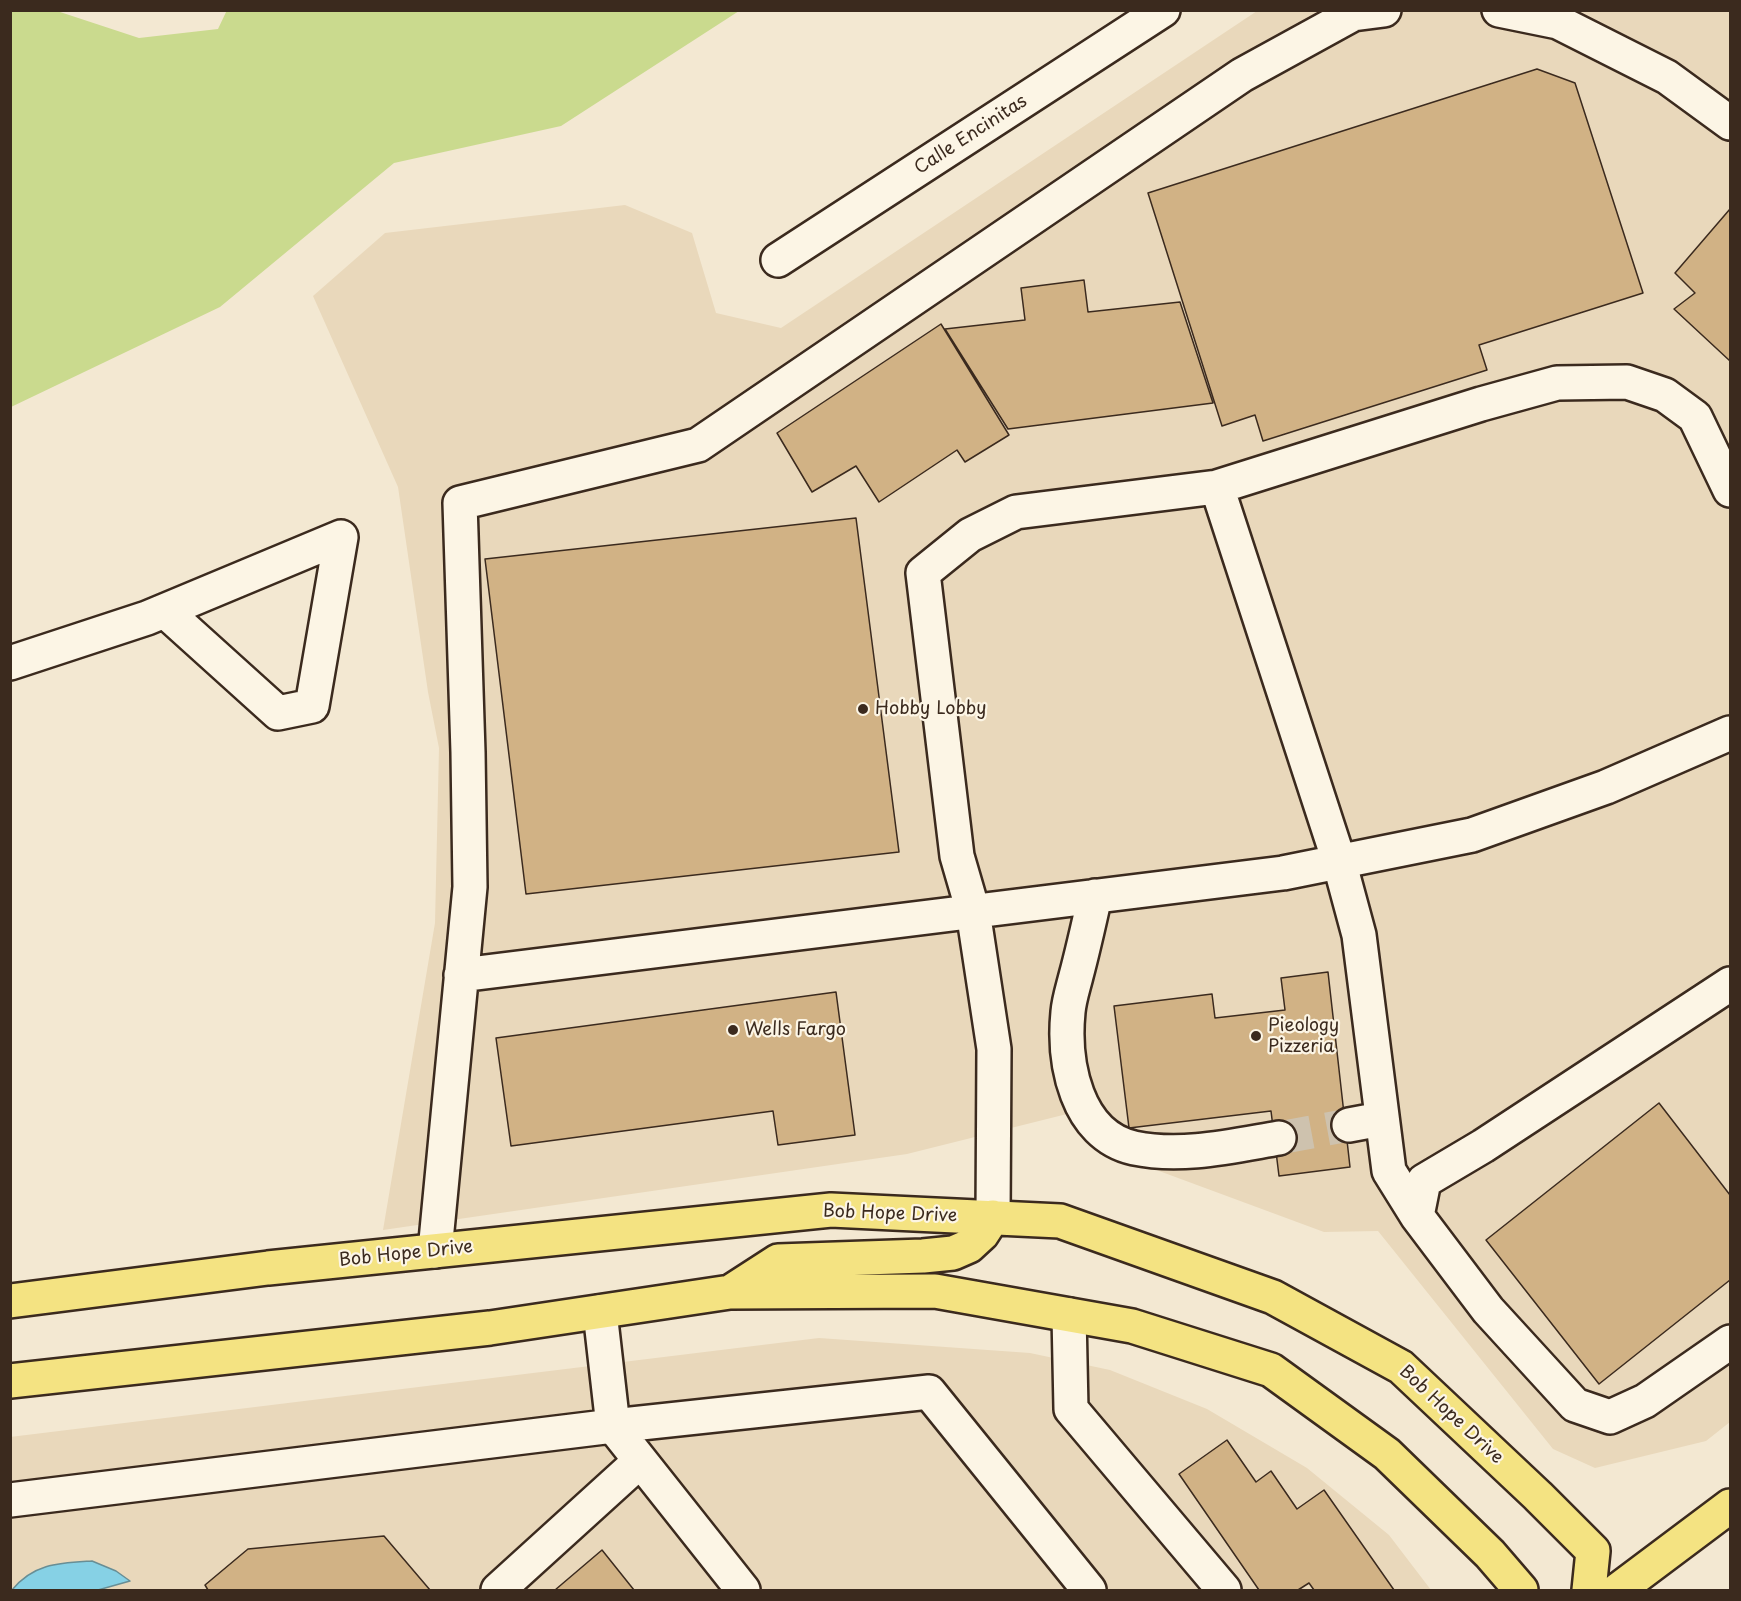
<!DOCTYPE html>
<html>
<head>
<meta charset="utf-8">
<style>
  body { margin:0 }
  #map { position:relative; width:1741px; height:1601px; overflow:hidden; background:#f3e8d2; font-family:"Playpen Sans",sans-serif }
  canvas { display:block }
  .frame { position:absolute; inset:0; border:12px solid #3b2a1e; pointer-events:none }
</style>
</head>
<body>
<div id="map">
<canvas width="1741" height="1601"></canvas>
<div class="frame"></div>
</div>
<script>
const c = document.querySelector('canvas').getContext('2d');
c.lineJoin = 'round';
function paint(path, color) {
  c.fillStyle = color;
  c.fill(path, 'evenodd');
}
function trace(path, color, width, dash) {
  c.strokeStyle = color;
  c.lineWidth = width;
  c.lineCap = dash ? 'butt' : 'round';
  c.setLineDash(dash || []);
  c.stroke(path);
}
function write(font, color, halo, rows, align = 'center') {
  c.font = font + ' "Playpen Sans",sans-serif';
  c.lineWidth = 4.5;
  c.setLineDash([]);
  c.textBaseline = 'middle';
  c.strokeStyle = halo;
  c.fillStyle = color;
  for (const [text, x, y, turn = 0] of rows) {
    c.save();
    c.translate(x, y);
    c.rotate((+turn || 0) * Math.PI / 180);
    c.textAlign = isNaN(turn) ? turn : align;
    if (halo) c.strokeText(text, 0, 0);
    c.fillText(text, 0, 0);
    c.restore();
  }
}
const built = new Path2D(`
  M1257,11H1730V1422L1706,1441L1595,1468L1553,1449L1378,1231L1324,1232L1124,1158L1067,1114L907,1154L383,1230L435,923L439,748L428,692L398,487L313,296L385,233L625,205L692,233L716,313L781,328Z
  M819,1338L1030,1353L1110,1370L1207,1409L1307,1468L1389,1535L1431,1590H11L10,1437Z`);
const green = new Path2D(`
  M227,10H739V11L561,126L394,163L220,307L11,407V11H57L139,38L218,29Z`);
const water = new Path2D(`
  M92,1561L116,1571L130,1581L98,1590H12C34,1563 60,1563 92,1561Z`);
const building = new Path2D(`
  M1537,69L1575,83L1643,293L1479,345L1487,370L1263,441L1255,415L1222,426L1148,193Z
  M1730,209V361L1674,309L1695,293L1675,273Z
  M1084,280L1088,312L1180,302L1213,403L1008,429L945,329L1025,320L1021,288Z
  M941,324L1009,435L965,462L957,450L879,502L856,466L812,492L777,433Z
  M856,518L899,852L526,894L485,559Z
  M1328,972L1350,1167L1279,1176L1271,1111L1129,1128L1114,1006L1212,994L1215,1018L1285,1010L1281,978Z
  M836,992L855,1135L778,1145L773,1111L511,1146L496,1038Z
  M1659,1103L1730,1195V1280L1599,1384L1486,1240Z
  M1227,1440L1256,1482L1271,1471L1297,1509L1324,1490L1394,1590H1314L1309,1583L1298,1590H1259L1179,1474Z
  M384,1536L430,1590H208L205,1585L248,1549Z
  M602,1550L634,1590H555Z`);
const minorTunnel = new Path2D(`
  M1279,1138L1349,1125`);
const minor = new Path2D(`
  M1499,10L1558,22L1667,77L1730,123
  M778,260L1163,10
  M1217,487L1339,861L1359,935L1389,1171L1417,1216
  M10,663L147,618L341,537L312,706L278,713L165,611
  M1095,896C1089,923 1083,950 1076,976C1073,988 1069,1000 1068,1012C1063,1063 1076,1135 1134,1148C1182,1158 1232,1146 1279,1138
  M461,975L1283,873L1472,835L1606,787L1730,733
  M1730,984L1483,1146L1424,1181L1417,1216L1488,1310L1575,1405L1610,1417L1645,1401L1730,1342
  M1349,1125L1381,1119
  M993,1217L994,1049L973,911L957,856L923,573L970,535L1016,512L1217,487L1481,404L1557,383L1627,382L1665,395L1695,417L1730,490
  M435,1251L470,887L468,752L460,503L698,445L1242,75L1353,14L1384,10
  M600,1312L613,1426L929,1392L1089,1590
  M1069,1315L1071,1409L1224,1590
  M10,1500L613,1426L743,1590
  M498,1590L640,1461`);
const major = new Path2D(`
  M730,1292L778,1261L923,1256L953,1253L969,1246L982,1234L993,1217
  M10,1301L268,1268L831,1210L1060,1221L1273,1297L1401,1367L1538,1496L1593,1551L1589,1590
  M10,1381L490,1328L730,1292L935,1291L1132,1326L1271,1370L1387,1454L1490,1554L1521,1590
  M1618,1590L1730,1506`);
const markers = [
  [863,709,6,"#3b2a1e"],
  [733,1030,6,"#3b2a1e"],
  [1256,1036,6,"#3b2a1e"]
];
const streetNames = [
  ["Calle Encinitas",971,135,-33],
  ["Bob Hope Drive",890,1214,2],
  ["Bob Hope Drive",406,1254,-6],
  ["Bob Hope Drive",1451,1415,43]
];
const poiNames = [
  ["Hobby Lobby",875,709],
  ["Pieology",1268,1026],
  ["Pizzeria",1268,1047],
  ["Wells Fargo",745,1030]
];
paint(built, '#e9d8bb');
paint(green, '#cada8e');
paint(water, '#86d1e5');
trace(water, '#688e95', 1.5);
paint(building, '#d1b285');
trace(building, '#3b2a1e', 1.5);
trace(minorTunnel, '#cec2ae', 33, [33, 16]);
trace(minor, '#3b2a1e', 38);
trace(major, '#3b2a1e', 38);
trace(minor, '#fcf5e5', 33);
trace(major, '#f4e382', 33);
for (const [x, y, r, color] of markers) {
  const dot = new Path2D();
  dot.arc(x, y, r, 0, 2 * Math.PI);
  c.fillStyle = color;
  c.fill(dot);
  trace(dot, '#fcf5e5', 2);
}
write('18px', '#3b2a1e', '#fcf5e5', streetNames);
write('18px', '#3b2a1e', '#fcf5e5', poiNames, 'left');
</script>
</body>
</html>
